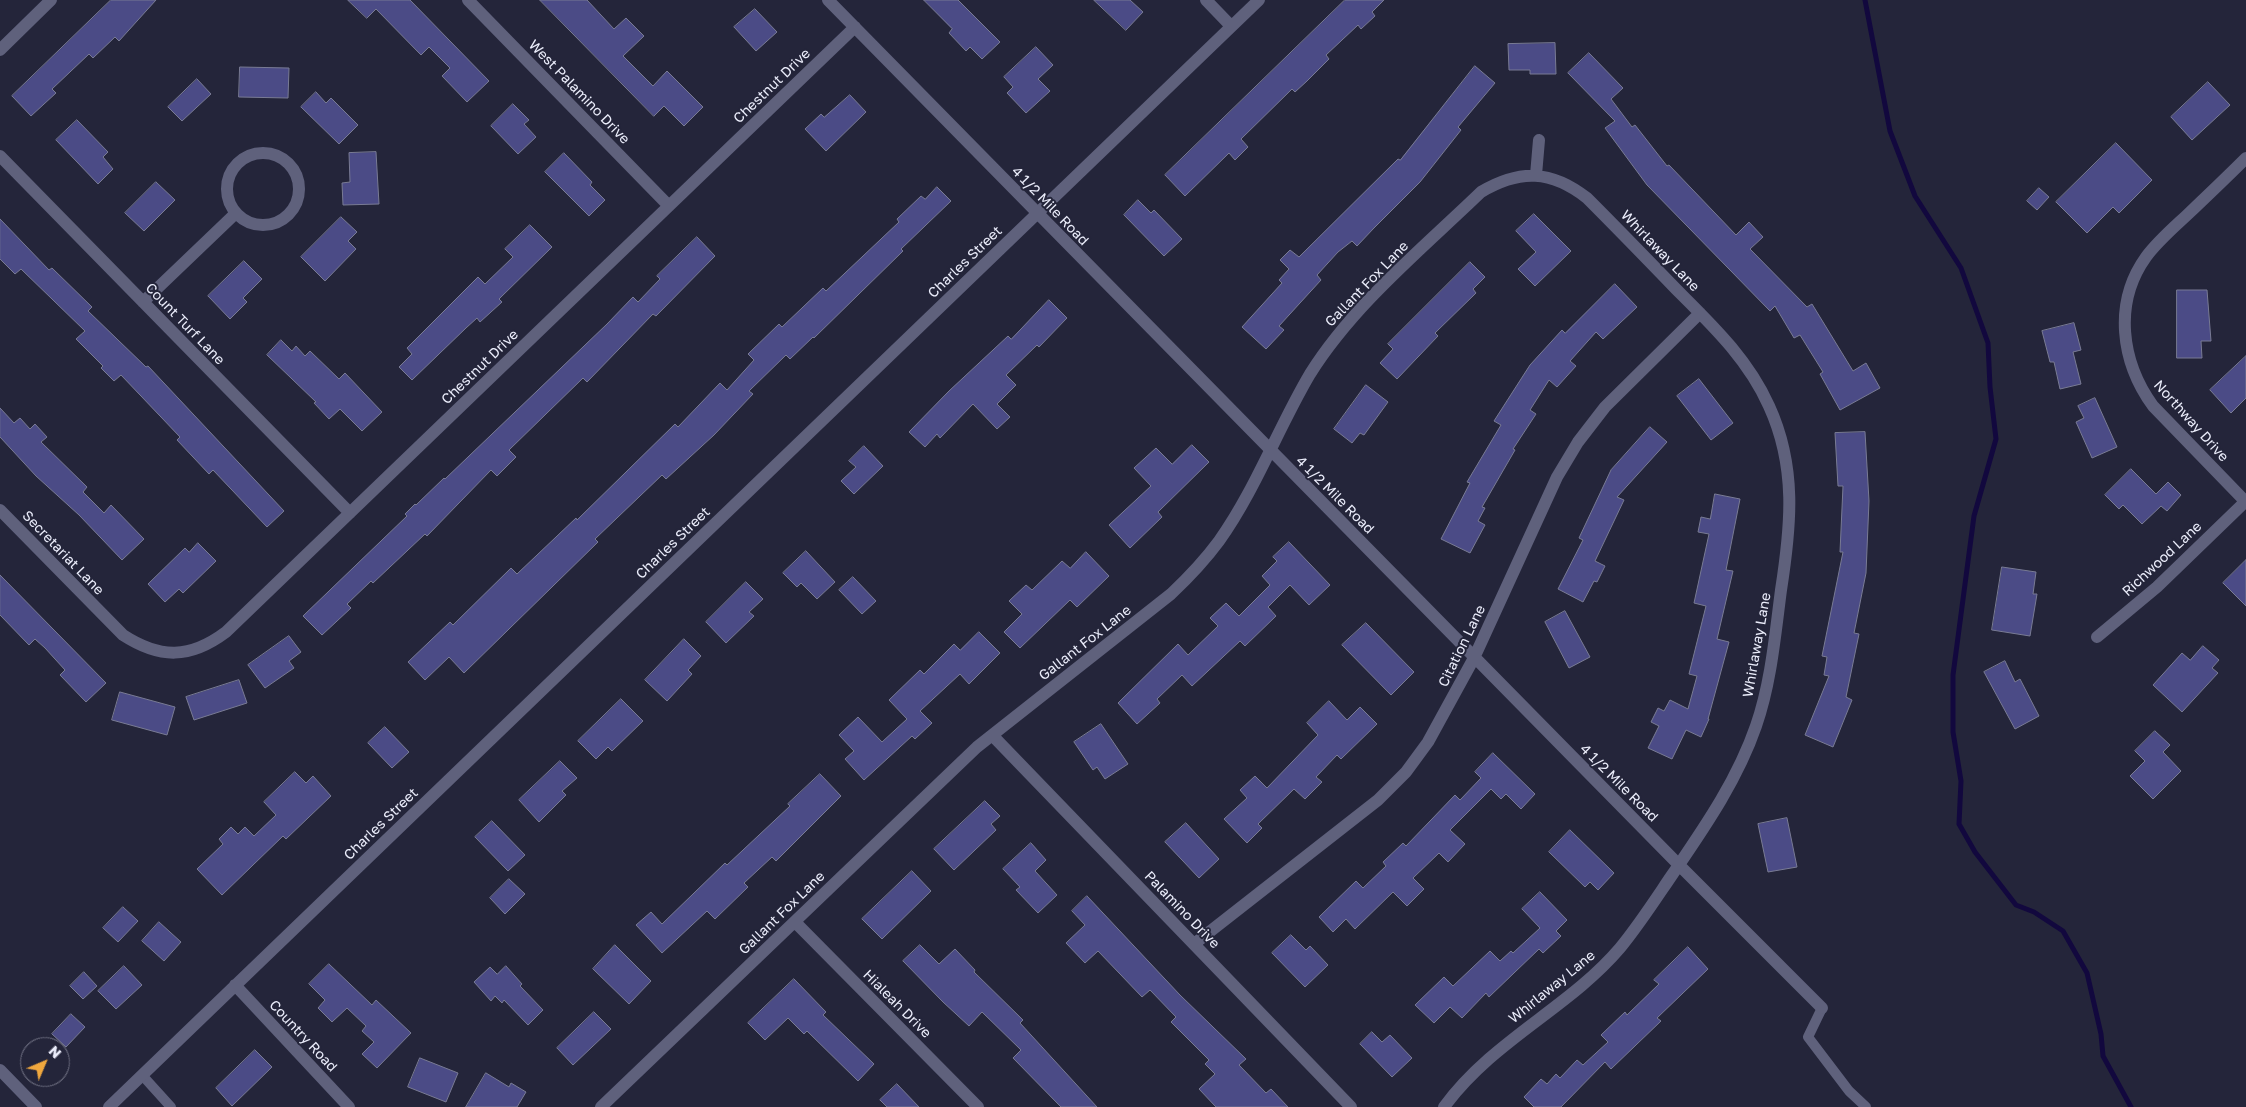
<!DOCTYPE html>
<html>
<head>
<meta charset="utf-8">
<style>
  body { margin:0 }
  #map { position:relative; width:2246px; height:1107px; overflow:hidden; background:#24253a; font-family:"Golos Text",sans-serif }
  canvas { display:block }
  .north { position:absolute; left:20px; top:1037px; width:50px; height:50px; box-sizing:border-box; background:#24253a; border:1px solid #747587; border-radius:50%; rotate:45deg; font-size:14px; font-weight:700; line-height:20px; text-align:center; color:#ebedfb }
  .north::after { content:''; display:block; margin:auto; width:18px; height:22px; background:#efa73e; clip-path:polygon(50% 0,100% 100%,50% 72%,0 100%) }
</style>
</head>
<body>
<div id="map">
<canvas width="2246" height="1107"></canvas>
<div class="north">N</div>
</div>
<script>
const c = document.querySelector('canvas').getContext('2d');
c.lineJoin = 'round';
function trace(path, color, width, dash) {
  c.strokeStyle = color;
  c.lineWidth = width;
  c.lineCap = dash ? 'butt' : 'round';
  c.setLineDash(dash || []);
  c.stroke(path);
}
function paint(path, color) {
  c.fillStyle = color;
  c.fill(path, 'evenodd');
}
function write(font, color, halo, rows, align = 'center') {
  c.font = font + ' "Golos Text",sans-serif';
  c.lineWidth = 4;
  c.setLineDash([]);
  c.textBaseline = 'middle';
  c.strokeStyle = halo;
  c.fillStyle = color;
  for (const [text, x, y, turn = 0] of rows) {
    c.save();
    c.translate(x, y);
    c.rotate((+turn || 0) * Math.PI / 180);
    c.textAlign = isNaN(turn) ? turn : align;
    if (halo) c.strokeText(text, 0, 0);
    c.fillText(text, 0, 0);
    c.restore();
  }
}
const stream = new Path2D(`
  M1865,0L1890,131L1915,196L1961,268L1988,343L1990,387L1996,439L1974,516L1953,675V732L1961,781L1959,824L1975,852L2016,905L2034,912L2063,931L2087,973L2101,1034L2103,1056L2131,1107`);
const building = new Path2D(`
  M111,0H156L119,41L115,37L93,58L89,54L52,89L56,93L31,116L12,96Z
  M348,0H410L489,81L467,102L442,76L450,68L429,47L421,55L376,9L367,18Z
  M540,0H587L614,29L626,18L644,36L623,56L653,86L667,71L703,107L684,126L664,106L654,116Z
  M924,0H958L1000,42L982,59L970,47L966,51L949,33L952,29Z
  M1094,0H1130L1143,12L1126,30Z
  M1345,0H1384L1372,12L1375,16L1361,29L1358,25L1326,55L1329,59L1307,81L1295,92L1292,89L1241,139L1248,147L1235,160L1229,153L1185,196L1165,175Z
  M755,9L777,32L756,51L734,27Z
  M1555,43L1556,74H1530V70H1509L1508,44Z
  M1036,47L1053,65L1038,79L1050,91L1026,113L1007,93L1013,87L1004,77Z
  M1589,53L1623,88L1611,99L1632,127L1635,125L1667,166L1669,165L1736,235L1749,222L1763,237L1750,249L1807,307L1812,304L1853,371L1866,363L1880,388L1840,410L1820,374L1823,372L1800,335L1794,338L1775,306L1770,311L1647,185L1605,128L1615,121L1568,73Z
  M1475,66L1495,83L1458,127L1461,130L1420,182L1374,228L1357,246L1352,241L1338,252L1317,275L1321,280L1279,326L1284,330L1266,349L1242,327L1282,283L1279,280L1289,269L1280,260L1290,250L1299,257L1398,159L1400,160Z
  M240,67L289,68L288,98L239,97Z
  M197,79L211,94L182,121L168,107Z
  M2208,82L2230,105L2192,140L2171,117Z
  M316,92L326,103L331,98L358,125L339,144L301,107Z
  M850,95L866,112L826,151L805,129L821,114L824,117Z
  M513,104L529,120L524,124L536,137L518,154L491,126Z
  M77,120L108,152L103,157L113,169L98,184L56,140Z
  M2116,143L2152,180L2119,213L2113,207L2087,233L2056,202Z
  M376,152L379,204L343,205L342,183L350,182L349,153Z
  M564,153L592,182L590,185L605,200L589,216L545,172Z
  M156,182L175,200L144,231L125,213Z
  M937,187L951,201L901,249L903,251L814,338L813,337L790,359L786,355L749,391L753,394L714,435L666,479L662,475L595,539L598,542L464,673L449,657L425,680L408,662L450,622L453,625L511,568L517,574L576,518L577,520L675,424L678,427L720,383L727,390L754,360L748,354L779,324L782,327L823,288L826,291L899,222L897,219L921,196L925,199Z
  M2039,188L2049,197L2037,210L2027,201Z
  M1138,200L1151,213L1154,210L1182,239L1164,256L1124,215Z
  M1534,214L1571,251L1535,286L1518,269L1536,252L1516,231Z
  M341,217L357,232L348,241L356,249L325,281L301,257Z
  M0,219L49,270L52,268L92,307L88,311L146,367L148,366L284,511L267,527L213,470L209,474L177,440L180,437L121,375L114,381L101,368L103,366L76,339L85,331L21,269L15,274L0,259Z
  M530,225L552,247L499,299L502,302L480,322L477,318L466,328L412,380L399,367L412,354L407,348L478,277L485,284L513,257L505,249Z
  M697,237L715,256L656,316L653,314L587,382L583,378L509,450L516,457L497,476L491,470L427,536L425,534L373,583L371,581L347,604L351,608L322,635L303,616L407,516L405,514L415,504L416,505L444,478L445,479L607,324L633,297L638,302L660,279L657,276Z
  M244,261L262,279L243,298L247,302L230,319L208,296Z
  M1470,262L1485,277L1473,289L1476,293L1435,333L1438,336L1397,379L1380,363L1393,349L1388,344Z
  M1615,284L1637,307L1603,339L1596,332L1570,361L1576,366L1557,387L1549,380L1530,410L1536,414L1513,449L1515,450L1482,507L1485,508L1478,521L1485,525L1470,553L1441,539L1470,483L1467,482L1501,425L1494,421L1530,365L1562,330L1565,333Z
  M2177,290H2207L2211,341H2201L2202,358H2177Z
  M1049,300L1067,318L1039,347L1037,345L1006,375L1016,385L997,404L1010,417L997,429L973,404L940,438L937,434L925,447L909,432L949,391L1008,336L1011,339Z
  M2074,323L2081,350L2073,352L2081,384L2060,389L2054,362H2050L2042,331Z
  M281,340L292,351L296,346L305,356L310,351L339,379L345,373L382,412L362,431L340,409L329,419L314,403L316,402L267,355Z
  M2246,356V398L2231,413L2210,390Z
  M1699,379L1733,423L1711,440L1677,396Z
  M1366,385L1388,402L1364,435L1360,433L1352,443L1334,429Z
  M2095,398L2117,447L2092,458L2076,422L2084,418L2078,406Z
  M0,408L14,423L20,418L30,429L35,424L47,437L41,442L87,487L83,492L104,513L111,505L144,539L122,560L79,515L36,476L0,437Z
  M1650,427L1667,442L1617,497L1624,500L1595,561L1605,566L1597,582L1594,581L1583,602L1558,589L1583,540L1579,538L1611,470Z
  M1865,432L1869,501L1866,573L1854,633L1859,634L1846,697L1852,700L1833,747L1805,735L1829,676L1824,675L1827,657L1822,656L1843,552H1840L1843,486H1838L1835,433Z
  M1192,445L1209,462L1158,512L1162,517L1130,548L1109,525L1151,486L1134,468L1156,448L1172,464Z
  M864,446L883,466L854,494L841,481L856,467L849,461Z
  M2131,469L2156,494L2168,482L2181,495L2167,511L2161,506L2142,524L2123,505L2119,509L2105,495Z
  M1715,494L1740,499L1726,570L1733,571L1717,639L1729,642L1708,719H1709L1701,737L1686,730L1672,759L1648,748L1659,726L1651,722L1658,708L1664,711L1670,700L1688,709L1697,676L1689,674L1706,606L1694,603L1709,534L1698,532L1701,517L1710,519Z
  M1289,542L1330,585L1309,605L1290,585L1268,607L1276,616L1245,646L1240,641L1192,686L1182,675L1157,699L1160,703L1137,724L1118,703L1178,644L1188,655L1218,626L1210,618L1226,603L1239,616L1270,585L1262,576L1277,561L1273,557Z
  M198,543L216,561L183,593L179,589L165,602L148,584L185,548L189,552Z
  M806,551L835,582L817,599L801,583L797,587L783,573Z
  M1086,552L1109,576L1077,607L1070,600L1020,648L1004,632L1022,614L1009,601L1026,585L1032,590L1062,561L1070,568Z
  M2246,560V606L2223,583Z
  M2002,567L2036,572L2033,594H2037L2030,636L1992,630Z
  M0,575L106,683L86,702L60,675L65,670L45,648L35,639L29,645L0,615Z
  M853,577L876,601L862,614L839,590Z
  M746,582L763,599L749,612L754,616L726,643L706,622Z
  M1565,611L1590,657L1569,668L1545,622Z
  M1366,623L1414,672L1391,695L1342,645Z
  M979,632L1000,653L969,684L960,674L920,711L932,723L915,739L912,736L864,780L845,759L854,751L839,735L858,717L882,742L907,719L889,700L920,670L924,674L954,644L960,650Z
  M289,636L301,652L289,661L294,668L265,688L248,665Z
  M684,639L701,656L688,670L692,674L667,701L645,680Z
  M2203,646L2219,660L2212,668L2218,673L2182,712L2153,685L2182,653L2190,660Z
  M2005,661L2015,682L2020,679L2039,716L2015,729L1984,672Z
  M239,680L247,703L194,720L186,697Z
  M120,692L175,707L167,735L112,720Z
  M621,699L643,721L612,751L608,747L596,759L578,741Z
  M1329,701L1347,720L1360,707L1377,724L1341,759L1337,755L1316,777L1322,782L1305,799L1294,789L1258,824L1262,828L1247,843L1224,819L1247,798L1240,790L1255,776L1267,788L1318,735L1307,723Z
  M1101,724L1128,764L1105,779L1097,767L1093,770L1074,742Z
  M385,727L409,752L392,768L368,743Z
  M2155,731L2170,745L2163,752L2181,771L2153,799L2130,776L2145,761L2135,751Z
  M1493,753L1535,794L1521,809L1506,794L1501,799L1491,789L1450,830L1465,844L1448,862L1439,853L1413,878L1424,889L1407,906L1393,892L1355,929L1346,919L1333,932L1319,917L1356,881L1363,888L1386,866L1383,862L1403,843L1406,846L1455,795L1460,800L1481,778L1475,772Z
  M560,761L577,778L562,791L566,795L539,822L519,800Z
  M295,772L306,783L313,776L331,796L286,839L283,836L222,895L197,869L223,844L219,839L231,827L238,834L245,827L254,836L276,815L264,802Z
  M820,774L841,796L776,861L772,857L744,883L748,887L715,919L707,911L662,953L636,925L651,912L662,924L725,863L727,865L790,806L788,804Z
  M985,801L1000,816L991,824L996,830L954,870L934,849Z
  M1787,818L1797,867L1768,872L1758,824Z
  M492,821L525,855L508,871L475,837Z
  M1186,823L1219,859L1199,878L1165,842Z
  M1570,830L1614,873L1598,890L1590,882L1585,887L1549,852Z
  M1031,843L1046,860L1035,871L1057,895L1038,913L1016,890L1020,887L1003,869Z
  M912,871L931,891L882,939L862,919Z
  M509,879L525,894L505,914L490,898Z
  M1540,892L1567,920L1556,931L1561,936L1543,953L1539,949L1489,997L1486,993L1462,1018L1450,1007L1434,1023L1415,1005L1444,977L1453,986L1490,951L1500,961L1511,951L1513,953L1540,928L1522,909Z
  M1087,896L1180,995L1246,1059L1239,1065L1266,1093L1271,1089L1288,1107H1216L1199,1089L1215,1074L1205,1064L1209,1060L1171,1022L1176,1017L1150,990L1142,997L1098,951L1085,963L1066,943L1085,925L1072,911Z
  M123,907L138,921L118,942L103,928Z
  M159,922L181,942L164,961L142,941Z
  M1291,935L1306,950L1310,946L1328,965L1305,987L1272,953Z
  M615,945L651,981L629,1004L593,969Z
  M920,945L939,964L955,949L975,970L974,972L1023,1020L1020,1023L1097,1107H1061L1013,1058L1021,1050L982,1012L969,1026L943,1002L903,961Z
  M1688,947L1708,969L1657,1018L1661,1021L1611,1069L1605,1062L1561,1107H1534L1524,1097L1541,1079L1547,1084L1556,1074L1560,1078L1577,1060L1583,1065L1608,1042L1601,1035L1625,1012L1627,1015L1659,984L1654,980Z
  M329,964L372,1005L376,1000L411,1033L377,1068L362,1054L374,1042L362,1031L366,1026L347,1008L332,1022L318,1008L325,1000L309,984Z
  M124,966L142,985L116,1009L98,991Z
  M506,966L522,984L520,986L543,1010L528,1025L504,1000L502,1003L495,996L491,1001L474,982L490,967L497,974Z
  M84,972L97,986L83,999L70,986Z
  M794,979L826,1012L823,1015L874,1064L858,1081L807,1031L804,1034L788,1018L765,1040L748,1023Z
  M594,1012L611,1029L573,1065L557,1048Z
  M71,1014L85,1027L66,1047L52,1034Z
  M1372,1032L1382,1042L1390,1035L1412,1058L1392,1077L1360,1044Z
  M255,1050L272,1067L232,1106L216,1088Z
  M420,1058L458,1073L446,1102L408,1087Z
  M486,1073L509,1087L511,1083L526,1092L517,1107H466Z
  M897,1084L919,1107H887L880,1100Z`);
const lane = new Path2D(`
  M1822,1008L1808,1037L1849,1091L1866,1107
  M142,1075L171,1107`);
const street = new Path2D(`
  M468,0L669,206
  M828,0L1679,865L1822,1008
  M1206,0L1231,26
  M0,50L51,0
  M227 189a36 36 0 1 1 72 0a36 36 0 1 1-72 0Z
  M0,156L350,513
  M2246,158C2226,178 2206,197 2186,216C2172,229 2157,242 2146,257C2113,303 2121,362 2153,406L2246,502
  M1536,175L1539,140
  M143,302L236,213
  M0,510L123,635C160,659 190,659 226,632L855,27
  M2097,637L2157,587L2246,501
  M992,735L1351,1107
  M795,922L978,1107
  M1194,944L1378,800L1406,772L1428,742L1474,658L1557,477L1578,442L1605,407L1700,313
  M235,985L349,1107
  M0,1070L36,1107
  M109,1107L1259,0
  M601,1107L977,747L1171,594C1189,577 1205,560 1219,541C1256,489 1278,428 1310,374C1354,304 1422,249 1481,192C1520,169 1551,170 1587,198C1617,228 1647,259 1676,289C1712,325 1748,359 1769,406C1797,467 1791,526 1781,590C1775,636 1771,683 1756,726C1737,781 1704,828 1672,875C1655,900 1639,925 1620,948C1569,1008 1493,1040 1444,1107`);
const streetNames = [
  ["Chestnut Drive",772,86,-44],
  ["West Palamino Drive",579,92,46],
  ["4 1/2 Mile Road",1050,206,46],
  ["Whirlaway Lane",1660,251,46],
  ["Charles Street",965,262,-44],
  ["Gallant Fox Lane",1367,284,-46],
  ["Count Turf Lane",185,324,46],
  ["Chestnut Drive",480,367,-44],
  ["Northway Drive",2191,421,48],
  ["4 1/2 Mile Road",1335,495,45],
  ["Charles Street",673,543,-44],
  ["Secretariat Lane",63,553,46],
  ["Richwood Lane",2162,559,-43],
  ["Gallant Fox Lane",1085,643,-38],
  ["Whirlaway Lane",1757,645,-80],
  ["Citation Lane",1462,646,-64],
  ["4 1/2 Mile Road",1619,783,45],
  ["Charles Street",381,824,-44],
  ["Palamino Drive",1182,910,46],
  ["Gallant Fox Lane",782,913,-44],
  ["Whirlaway Lane",1552,987,-39],
  ["Hialeah Drive",897,1004,45],
  ["Country Road",303,1036,47]
];
trace(stream, '#12083e', 5);
paint(building, '#4b4b86');
trace(building, '#797b94', 1);
trace(lane, '#5f617c', 10);
trace(street, '#5f617c', 12);
write('14px', '#ebedfb', '#24253a', streetNames);
</script>
</body>
</html>
